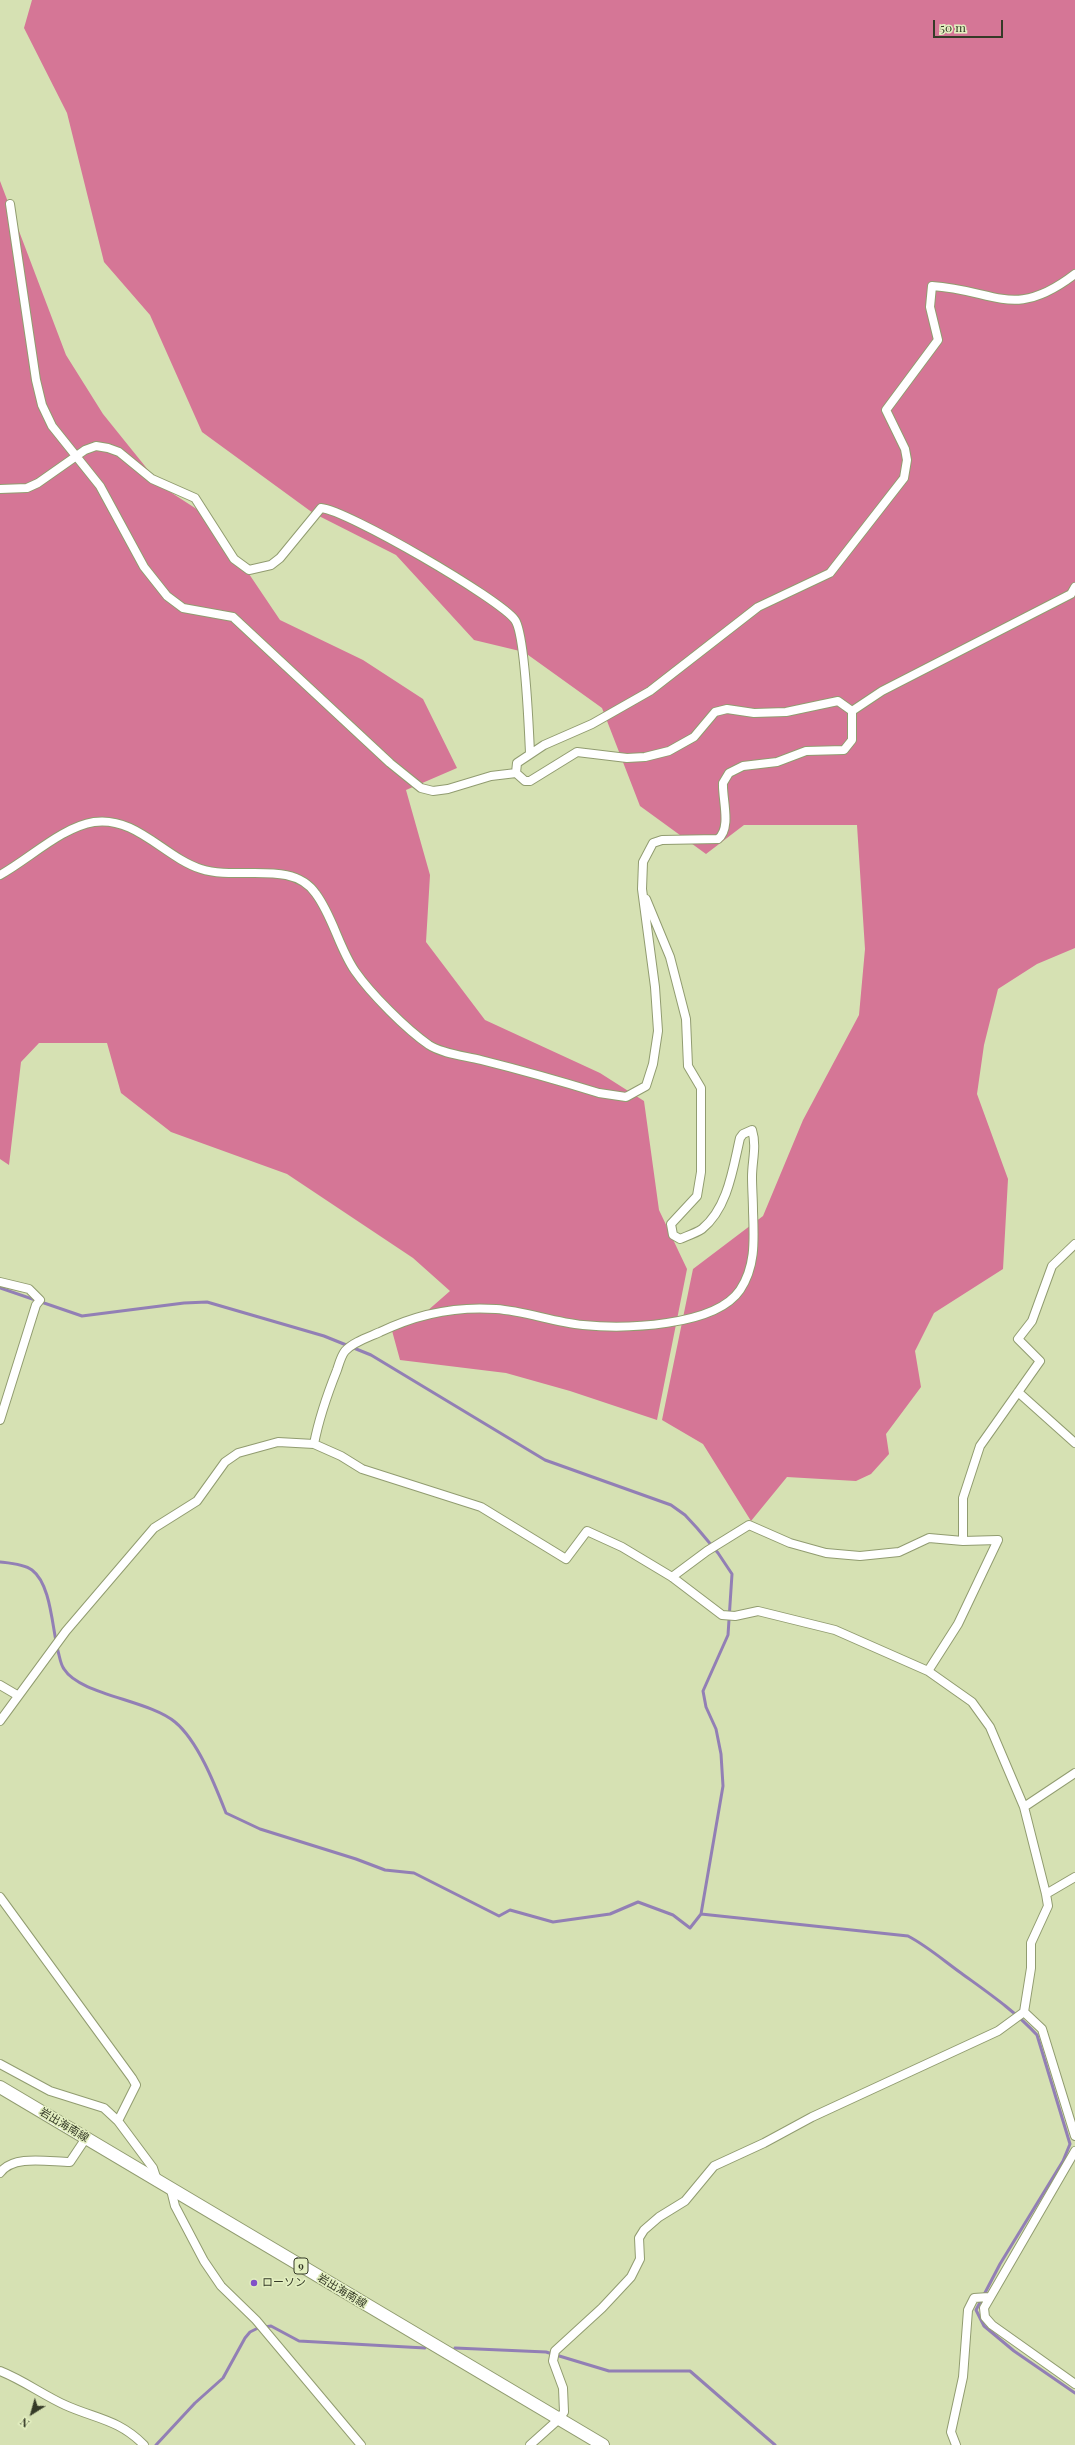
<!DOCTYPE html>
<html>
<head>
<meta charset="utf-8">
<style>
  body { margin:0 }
  #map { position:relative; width:1075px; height:2445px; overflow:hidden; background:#d6e1b3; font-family:"Playfair Display",serif }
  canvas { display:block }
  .north { position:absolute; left:12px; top:2393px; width:40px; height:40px; -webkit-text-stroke:3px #e3efc0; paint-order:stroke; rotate:217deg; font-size:11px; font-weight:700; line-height:16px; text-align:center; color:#353a27 }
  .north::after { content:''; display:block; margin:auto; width:14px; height:18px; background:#353a27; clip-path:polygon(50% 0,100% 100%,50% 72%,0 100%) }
  .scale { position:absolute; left:933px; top:20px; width:70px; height:18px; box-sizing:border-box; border:2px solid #353a27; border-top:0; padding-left:5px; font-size:12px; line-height:14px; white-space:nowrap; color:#353a27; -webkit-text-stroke:3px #e3efc0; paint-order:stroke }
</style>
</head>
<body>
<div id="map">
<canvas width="1075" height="2445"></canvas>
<div class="north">N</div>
<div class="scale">50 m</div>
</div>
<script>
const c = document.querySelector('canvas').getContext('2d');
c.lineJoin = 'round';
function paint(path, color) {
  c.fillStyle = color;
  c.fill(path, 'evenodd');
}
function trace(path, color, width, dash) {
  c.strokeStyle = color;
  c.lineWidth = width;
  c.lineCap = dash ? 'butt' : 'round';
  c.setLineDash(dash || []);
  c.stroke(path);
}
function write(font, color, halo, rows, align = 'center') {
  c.font = font + ' "Playfair Display","Noto Sans JP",serif';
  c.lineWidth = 3;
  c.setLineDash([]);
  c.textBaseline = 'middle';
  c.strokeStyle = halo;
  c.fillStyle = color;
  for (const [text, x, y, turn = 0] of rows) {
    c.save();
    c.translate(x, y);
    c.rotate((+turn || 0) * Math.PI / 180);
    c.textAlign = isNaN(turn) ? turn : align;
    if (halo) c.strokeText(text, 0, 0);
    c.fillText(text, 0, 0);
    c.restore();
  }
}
const forest = new Path2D(`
  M32,0H1075V948L1037,964L998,989L984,1045L977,1094L1008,1179L1003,1269L934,1313L915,1351L921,1387L886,1434L889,1454L871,1474L856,1481L787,1477L751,1521L703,1444L662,1420L693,1269L763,1216L803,1120L859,1015L865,949L857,825H744L706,854L640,806L602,708L524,652L474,640L396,555L313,513L202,432L150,315L104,262L67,113L24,28Z
  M0,181L66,355L103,414L161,486L212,519L280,620L363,660L423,699L457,768L406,790L430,875L426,942L485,1020L600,1073L644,1101L659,1210L687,1269L657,1420L570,1391L506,1373L400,1360L391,1327L418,1319L450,1291L413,1258L287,1174L171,1132L121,1093L107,1043H39L21,1062L9,1165L0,1159Z`);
const stream = new Path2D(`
  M0,1288L82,1316L184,1303L207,1302L324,1336L371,1355L545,1460L671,1505L685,1515L697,1528L718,1553L732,1574L728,1635L703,1691L706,1707L716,1729L721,1754L723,1786L701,1914L690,1928L673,1915L638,1902L610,1914L553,1922L510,1910L499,1916L414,1873L385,1870L356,1859L260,1829L226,1813C215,1785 198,1741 175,1722C149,1700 80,1695 64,1669C61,1665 60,1659 59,1655C52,1631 52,1585 32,1570C24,1564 9,1563 0,1562
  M701,1914L908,1936C927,1946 943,1960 961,1973C987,1992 1015,2011 1037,2035L1070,2144L1063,2161L1000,2264L976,2310L984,2326L1014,2351L1075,2393
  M455,2348L546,2352L609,2371H690L775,2445
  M156,2445L195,2403L223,2378L245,2338L250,2332L258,2328L271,2326L299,2341L425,2348`);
const minor = new Path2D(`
  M10,204L36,380L42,405L52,426L100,486L144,567L167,596L183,608L233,617L390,763L421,788L433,791L448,789L491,776L516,773L525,781H530L577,752L627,758L645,757L669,751L694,737L715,712L727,709L754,713L786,712L838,701L852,711
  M0,489L27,488L38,483L85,450L96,446L108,448L119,452L152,479L195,498L234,559L249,570L271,565L280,558L321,508C347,510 500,599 515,620C525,634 529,731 530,753
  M852,711L882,691L1071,594L1075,587
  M516,773L517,763L544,745L592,724L650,691L758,607L830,573L904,478L907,460L905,449L886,410L938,340L930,307L932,286C996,290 1014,321 1075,274
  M0,875C29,859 62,827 94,822C136,816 164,857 201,869C237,881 293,859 316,894C333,917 339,948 355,971C371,994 406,1029 429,1045C443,1054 466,1056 481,1060C521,1070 560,1081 599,1093L626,1097L646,1086L653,1064L658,1031L655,987L642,889L643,862L653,843L662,840L718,839C732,828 722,799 723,783L729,773L743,766L777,762L806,751L844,750L852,740V711
  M0,1282L29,1289L40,1300L36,1305L0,1420
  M1018,1392L1075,1443
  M314,1444C319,1418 327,1395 337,1370C339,1364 341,1356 345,1351C353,1342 369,1337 380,1332C417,1314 455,1306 496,1309C525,1311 553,1322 583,1325C623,1329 715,1327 740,1290C756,1266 754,1239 753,1211C753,1200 752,1188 752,1177C752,1161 757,1146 752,1130L743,1134L740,1138C733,1168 728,1208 702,1229C696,1233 687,1236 680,1239L673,1235L671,1224L697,1196L701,1172V1088L688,1066L686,1019L670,957L646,899
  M963,1541V1498L980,1446L1040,1361L1018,1339L1032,1321L1052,1266L1075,1244
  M672,1577L707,1551L749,1525L790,1543L826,1553L860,1556L899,1552L929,1538L963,1541L998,1540L958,1624L928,1671
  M0,1685L17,1695
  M0,1721L66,1631L154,1528L197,1501L225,1462L238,1453L278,1442L314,1444L341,1456L362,1469L481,1507L566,1559L587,1531L622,1547L672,1577L722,1615L735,1616L758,1611L835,1630L928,1671L972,1702L990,1727L1024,1807L1046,1894L1048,1906L1031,1943V1968L1024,2012L998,2031L812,2117L764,2143L714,2166L685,2201L659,2217L644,2230L639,2238L640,2259L631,2277L602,2308L555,2351L553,2361L563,2388L564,2412L559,2419L530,2445
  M1024,1807L1075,1773
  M1046,1894L1075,1877
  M0,1897L132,2078L136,2085L118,2121L153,2168L157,2180
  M1024,2012L1042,2029L1075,2136
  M0,2064L50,2091L104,2108L118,2121
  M1075,2151L984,2308L985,2317L992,2325L1075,2384
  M0,2173C13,2154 50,2162 70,2162L86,2138
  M171,2190L175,2206L204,2261L221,2286L256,2320L361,2445
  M0,2371C23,2380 43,2395 65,2405C96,2419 118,2419 144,2445
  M956,2445L951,2432L963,2377L968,2310L974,2298L989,2297`);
const primary = new Path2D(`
  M0,2087L603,2445`);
const markers = [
  [254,2283,4,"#8150c8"]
];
const shields = [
  [301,2266,14]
];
const shieldNames = [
  ["9",301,2266]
];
const streetNames = [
  ["岩出海南線",64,2125,31],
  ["岩出海南線",342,2291,31]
];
const poiNames = [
  ["ローソン",262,2283]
];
paint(forest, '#d57696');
trace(stream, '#927fb5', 3);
trace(minor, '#919c70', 10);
trace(primary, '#919c70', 14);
trace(minor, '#fff', 8);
trace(primary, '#fff', 12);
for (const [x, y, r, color] of markers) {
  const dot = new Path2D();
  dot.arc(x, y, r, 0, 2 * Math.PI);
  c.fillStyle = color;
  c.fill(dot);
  trace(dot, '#e3efc0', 1.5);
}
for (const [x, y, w] of shields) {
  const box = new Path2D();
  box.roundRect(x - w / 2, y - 8, w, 16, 3);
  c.fillStyle = '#e3efc0';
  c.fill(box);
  trace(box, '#353a27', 1);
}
write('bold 10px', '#353a27', null, shieldNames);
write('11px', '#353a27', '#e3efc0', streetNames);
write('11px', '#353a27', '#e3efc0', poiNames, 'left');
</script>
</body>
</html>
